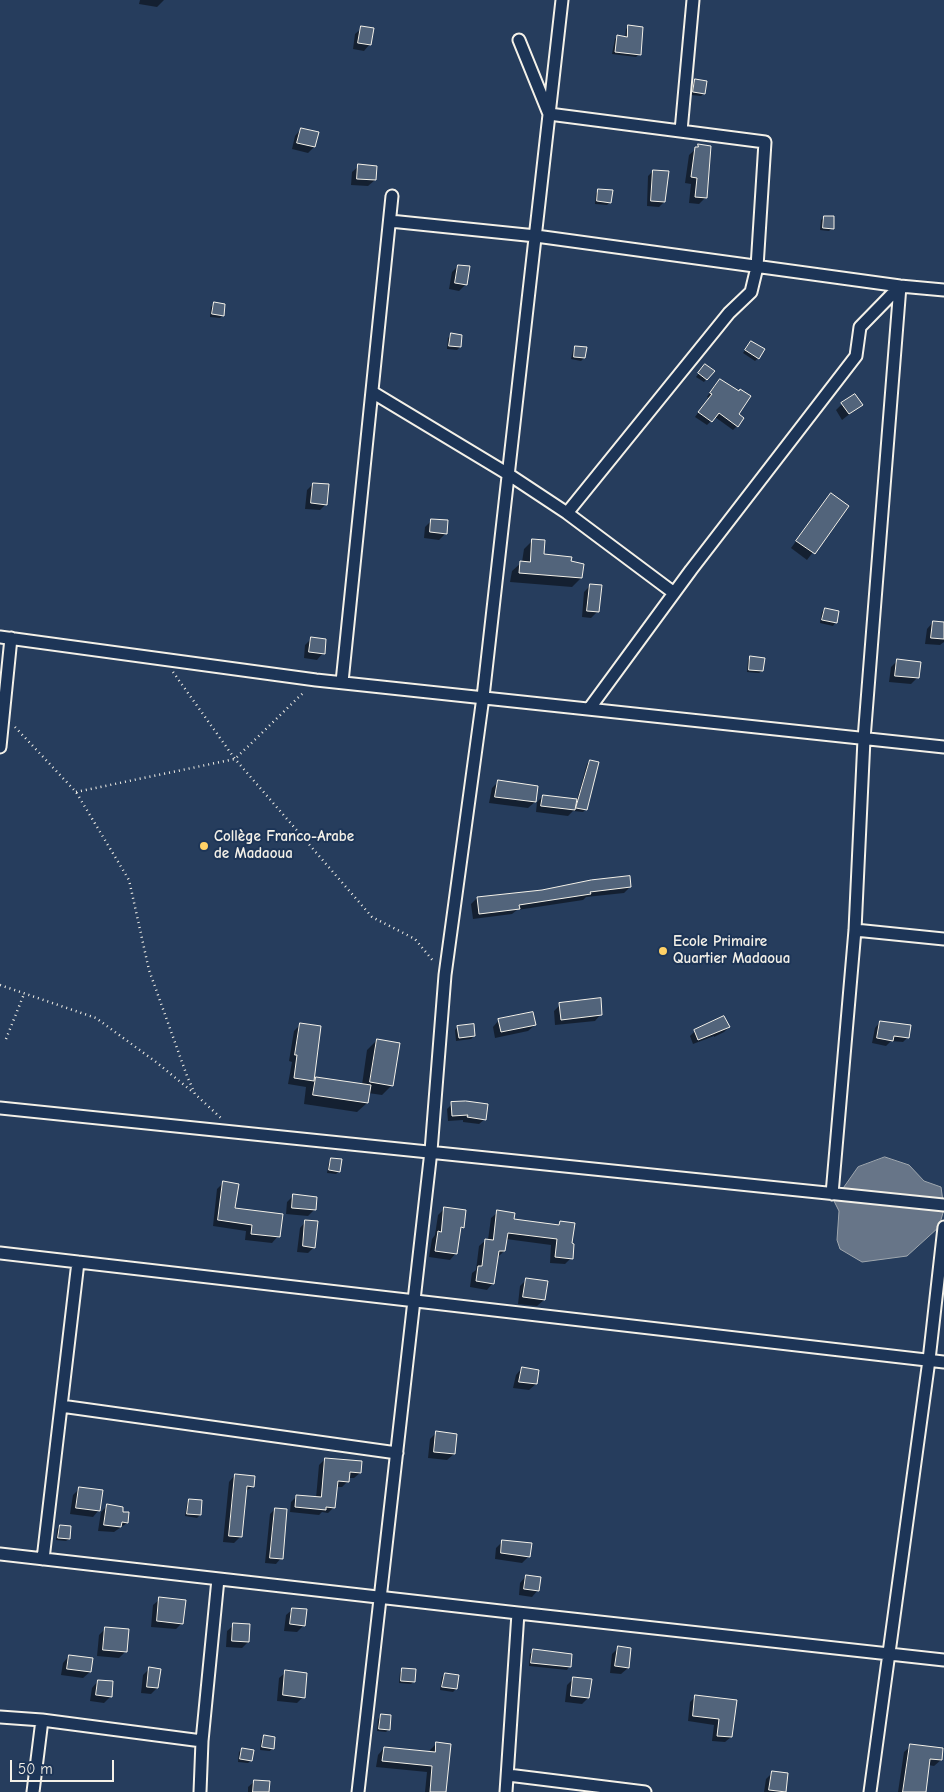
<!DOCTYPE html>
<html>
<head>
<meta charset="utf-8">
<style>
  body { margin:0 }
  #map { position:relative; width:944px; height:1792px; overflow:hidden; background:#263d5d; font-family:"Comic Neue",sans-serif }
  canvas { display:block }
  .scale { position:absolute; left:10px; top:1760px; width:104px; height:22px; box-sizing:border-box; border:2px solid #f4f1e8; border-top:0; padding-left:6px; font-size:15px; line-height:18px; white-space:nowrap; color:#f4f1e8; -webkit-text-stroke:4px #1d3557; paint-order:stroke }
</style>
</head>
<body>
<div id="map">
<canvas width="944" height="1792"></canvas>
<div class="scale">50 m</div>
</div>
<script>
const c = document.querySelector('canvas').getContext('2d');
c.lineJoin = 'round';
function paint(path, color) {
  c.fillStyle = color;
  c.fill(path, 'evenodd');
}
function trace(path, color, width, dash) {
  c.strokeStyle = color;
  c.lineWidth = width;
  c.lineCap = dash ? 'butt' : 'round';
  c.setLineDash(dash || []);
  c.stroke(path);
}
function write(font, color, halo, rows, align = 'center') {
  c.font = font + ' "Comic Neue",sans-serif';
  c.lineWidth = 4;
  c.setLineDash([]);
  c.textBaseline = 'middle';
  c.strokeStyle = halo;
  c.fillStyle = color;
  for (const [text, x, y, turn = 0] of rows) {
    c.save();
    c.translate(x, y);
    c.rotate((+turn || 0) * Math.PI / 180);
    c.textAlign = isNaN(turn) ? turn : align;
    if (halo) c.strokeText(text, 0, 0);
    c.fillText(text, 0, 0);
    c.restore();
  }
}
const water = new Path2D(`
  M885,1157L909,1165L924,1181L941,1187L944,1209L939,1227L907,1256L862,1262L840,1249L837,1240L839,1211L833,1199L839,1194L858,1167Z`);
const shadow = new Path2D(`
  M140,0H164L157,7L139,4Z
  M629,26L639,54L636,57L612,54L615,39L618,36L625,38L626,29Z
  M362,28L370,44L364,51L353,49L355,34Z
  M696,81L704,93L701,96L691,95L693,83Z
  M301,129L314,147L308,153L292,149L295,136Z
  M699,146L705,198L699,204L689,203L691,184L685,183L689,155Z
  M359,166L375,180L368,186L351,185L352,172Z
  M653,171L664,202L659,207L647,206L648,176Z
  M599,190L610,202L607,205L595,204L596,193Z
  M824,217L832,228L829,231L820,230L821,220Z
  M458,266L466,284L459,291L449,289L452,272Z
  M214,304L223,315L220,318L210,317L211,307Z
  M451,335L460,347L457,350L447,349L448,338Z
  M751,342L758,358L755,361L743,353Z
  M576,347L584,358L581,361L571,359L573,350Z
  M703,368L713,371L704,382L696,377Z
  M716,384L737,415V426L733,430L715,417L707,425L695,417L709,398L707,397Z
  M842,404L861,405L842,420L836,410Z
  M313,484L326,504L320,510L305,509L307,490Z
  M831,494L848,506L807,560L791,548Z
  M432,520L446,533L439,540L424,538L425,527Z
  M533,540L542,555L570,562L581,578L572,587L510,582L512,571L522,562L524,549Z
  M591,585L597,612L591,618L582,617L584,592Z
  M825,609L838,612L835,623L833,626L820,623L822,612Z
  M933,622L944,623V642L940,645L925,644L927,629Z
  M311,639L323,653L317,660L304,658L305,645Z
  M751,657L762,671L759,673L747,672L748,660Z
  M897,661L917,678L911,684L889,682L891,667Z
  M590,761L586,809L583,812L573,811L568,816L536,812L537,802L543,796L577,800L587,764Z
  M498,782L535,802L528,808L489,803L492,788Z
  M630,887L624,893L586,897L583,900L517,910L512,914L473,919L471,904L477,898Z
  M560,1005L601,1014L595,1021L555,1025L554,1011Z
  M499,1020L535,1025L528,1031L495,1038L493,1027Z
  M880,1022L908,1037L903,1042L891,1041L886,1046L872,1043L875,1028Z
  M300,1025L320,1027L313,1082L316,1078L362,1085L367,1050L377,1040L392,1085L382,1095L368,1093L367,1103L357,1112L304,1104L306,1087L288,1084L292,1062L289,1061L294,1031Z
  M458,1027L474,1036L471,1039L456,1041L455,1030Z
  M729,1027L724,1032L714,1037V1036L693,1044L690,1036L695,1031Z
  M452,1104L485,1119L479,1124L463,1122V1120L448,1121L447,1109Z
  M332,1159L339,1171L336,1174L327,1173L329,1162Z
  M223,1183L233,1209L278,1236L272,1243L245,1240L246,1231L213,1226L217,1189Z
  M294,1195L316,1198L314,1210L308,1216L286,1214L287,1202Z
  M445,1208L463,1227L459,1230L456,1253L450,1260L429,1257L432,1239L435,1235L438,1215Z
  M498,1212L513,1220L557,1226L560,1222L571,1258L565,1264L550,1263L551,1245L506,1239L504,1251L498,1257L493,1283L487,1290L470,1287L472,1273L476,1270L479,1246L486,1240H488L491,1218Z
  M306,1221L314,1247L308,1253L297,1252L300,1228Z
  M526,1280L546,1282L544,1300L537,1306L518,1304L520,1286Z
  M522,1368L536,1384L529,1390L513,1388L516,1375Z
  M437,1432L456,1435L454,1454L447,1460L428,1458L430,1439Z
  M325,1459L360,1473L354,1478H348V1481L342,1487H336L333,1508L328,1513L322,1512L319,1515L290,1512L291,1502L297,1496L316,1498L319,1465Z
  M235,1475L253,1486L245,1492L241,1536L234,1543L223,1542L229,1482Z
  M79,1489L99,1510L93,1517L70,1514L73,1495Z
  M190,1500L200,1515L197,1518L185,1516L187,1503Z
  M107,1506L121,1513L127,1523L114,1532L98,1531L101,1512Z
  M275,1509L281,1558L276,1564L265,1563L270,1514Z
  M60,1526L69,1539L66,1541L56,1540L57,1529Z
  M503,1541L529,1556L522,1563L495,1559L496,1548Z
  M526,1576L538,1590L532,1597L519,1595L520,1583Z
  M160,1599L182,1623L176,1629L151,1627L153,1605Z
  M293,1609L305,1611L303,1626L297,1632L284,1631L286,1615Z
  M234,1625L248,1642L242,1648L226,1647L227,1631Z
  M105,1629L125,1652L119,1658L97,1656L99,1635Z
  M618,1648L628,1668L621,1674L610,1673L612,1654Z
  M533,1651L569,1667L567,1670L529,1666L530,1654Z
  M69,1656L90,1672L83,1678L61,1675L63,1663Z
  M150,1668L157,1688L151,1694L141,1693L143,1675Z
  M403,1670L414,1681L411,1684L399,1683L400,1672Z
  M286,1672L303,1697L297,1703L277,1701L279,1678Z
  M445,1674L456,1689L453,1692L440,1690L442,1677Z
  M574,1678L588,1698L582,1704L565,1702L567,1685Z
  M98,1681L111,1696L104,1703L90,1701L92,1688Z
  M696,1696L735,1702L731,1737L725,1742L712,1741L714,1725L688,1721L690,1702Z
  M381,1716L389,1729L386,1732L377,1731L378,1719Z
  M264,1737L272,1748L270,1751L260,1750L261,1740Z
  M437,1743L445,1792H425L427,1772L376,1767L378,1755L384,1748L430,1753V1750Z
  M911,1746L941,1760L934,1766L928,1765L925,1792H898L904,1752Z
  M242,1749L251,1760L248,1763L238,1762L239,1752Z
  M773,1772L787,1774L784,1792H764L766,1779Z
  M255,1781L268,1792H248V1787Z`);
const building = new Path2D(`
  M628,25L643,27L641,55L615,52L617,35L627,37Z
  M361,26L374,28L371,45L358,43Z
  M695,79L707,81L705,94L693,92Z
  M301,128L319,132L315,147L297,143Z
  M698,144L711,146L707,198L695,197L697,178L691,177L695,147H698Z
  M358,164L377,166L376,180L357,179Z
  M653,170L669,171L665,202L651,201Z
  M598,189L613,190L611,203L597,201Z
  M824,216H834V229L823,228Z
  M458,265L470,266L467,285L455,283Z
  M214,302L225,304L224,316L212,314Z
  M451,333L462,335L461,347L449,346Z
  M751,341L765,349L759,359L745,350Z
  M575,346L587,347L585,358L574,357Z
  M705,364L715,371L707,380L698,373Z
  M720,379L739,391L740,389L751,396L739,414L744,418L738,427L719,413L712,422L698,412L712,394L710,393Z
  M855,394L863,405L849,414L841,403Z
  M313,483L329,484L327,505L311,503Z
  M831,493L849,506L815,554L796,541Z
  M431,519L448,520L447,534L430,532Z
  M532,539L545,540L544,554L572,557L571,561L584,564L582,578L519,573L520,561L530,562Z
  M590,584L602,585L599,612L587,611Z
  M825,608L839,611L837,623L822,620Z
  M933,621L944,622V639L931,638Z
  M311,637L326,639L325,654L309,652Z
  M750,656L765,658L763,671L749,670Z
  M897,659L921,662L919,678L895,676Z
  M590,760L599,762L587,810L576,808Z
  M498,780L538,786L536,802L495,797Z
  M543,795L577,799L575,810L541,806Z
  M630,876L631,887L590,892L591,894L519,905L520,909L479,914L477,897L542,890L591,880Z
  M601,998L602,1015L561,1020L559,1003Z
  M533,1012L536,1025L501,1032L498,1019Z
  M724,1016L730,1027L698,1040L694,1030Z
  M880,1021L911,1025L909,1038L894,1036L893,1041L877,1038Z
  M300,1023L321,1026L314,1081L294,1078L297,1055H295Z
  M474,1024L475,1036L459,1038L457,1026Z
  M377,1039L400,1043L393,1086L370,1082Z
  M316,1077L371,1085L368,1103L313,1095Z
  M466,1101L488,1104L486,1120L467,1117L468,1115L452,1116L451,1102Z
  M331,1158L342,1159L340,1172L329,1170Z
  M223,1181L239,1184L235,1208L283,1214L280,1237L251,1234L252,1225L218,1220Z
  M293,1194L317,1197L316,1210L292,1208Z
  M444,1207L466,1210L464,1228L461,1227L457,1254L435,1251L438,1231L441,1232Z
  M497,1210L515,1213L514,1219L559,1225L560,1221L575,1223L572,1243L574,1244L573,1259L555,1257L557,1239L508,1233L505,1251H499L494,1284L476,1281L478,1266H482L485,1239L493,1240Z
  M305,1220L318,1221L315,1248L303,1246Z
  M526,1278L548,1281L545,1300L523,1297Z
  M522,1367L539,1370L537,1384L519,1382Z
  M436,1431L457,1434L455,1454L434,1452Z
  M325,1458L362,1461L361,1473L350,1472L349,1482L338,1481L335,1508L326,1507V1510L295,1507L296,1495L321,1497Z
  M235,1474L255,1476L254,1487L247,1486L242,1537L229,1536Z
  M79,1487L103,1490L100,1511L76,1508Z
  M189,1499L202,1500L201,1515L187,1514Z
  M107,1504L123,1507V1512H129L128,1523L122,1522L121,1527L104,1525Z
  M275,1508L287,1509L283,1559L270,1558Z
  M60,1525L71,1526L70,1539L58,1538Z
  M502,1540L532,1543L530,1557L501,1553Z
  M526,1575L541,1577L539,1591L524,1589Z
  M159,1597L186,1600L183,1624L157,1621Z
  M292,1608L307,1609L305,1626L290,1624Z
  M233,1623L250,1624L249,1642L232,1641Z
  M105,1627L129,1629L127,1652L103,1650Z
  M618,1646L631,1648L629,1668L615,1666Z
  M533,1649L572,1654L571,1667L531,1663Z
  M69,1655L93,1658L91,1672L67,1669Z
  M149,1667L161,1669L158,1688L147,1687Z
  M402,1668L416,1669L415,1682L401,1681Z
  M285,1670L307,1673L305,1698L283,1695Z
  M445,1673L459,1675L457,1689L442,1687Z
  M573,1677L592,1679L589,1698L571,1696Z
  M98,1680L113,1681L112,1697L96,1695Z
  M695,1695L737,1700L732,1737L717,1736L719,1719L693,1716Z
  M381,1714L391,1715L390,1730L379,1729Z
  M264,1735L275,1737L274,1749L262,1747Z
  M436,1742L451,1744L446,1792H430L432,1766L382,1761L384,1747L435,1752Z
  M910,1744L943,1748L942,1760L930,1759L926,1792H903Z
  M242,1748L254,1750L252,1761L240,1759Z
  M772,1771L788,1773L786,1792L769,1790Z
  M254,1780L270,1781L269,1792H253Z`);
const path = new Path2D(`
  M173,672L235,759L372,917L415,939L434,962
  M15,727L76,792L129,880L149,970L187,1076L195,1094L221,1118
  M76,792L235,759L304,692
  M0,985L96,1018L156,1062L194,1093
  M6,1039L24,994`);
const minor = new Path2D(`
  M519,40L549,114L765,142L757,267L751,292L729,313L567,513
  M681,131L693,0
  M390,221L536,236L900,286L944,290
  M372,392L508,474L567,513L674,593
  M0,637L316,680L944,747
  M342,682L392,196
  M589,709L691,570L856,356L860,327L900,286
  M0,747L11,638
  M855,930L944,939
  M0,1108L944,1205
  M832,1194L855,930L864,739L900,286
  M0,1253L944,1362
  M61,1406L397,1453
  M0,1554L518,1613L944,1660
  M43,1559L78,1262
  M0,1717L42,1720L202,1741
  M508,1775L645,1792
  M33,1792L42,1720
  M200,1792L202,1741L218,1579
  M358,1792L431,1151L445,975L483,697L562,0
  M506,1792L518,1613
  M870,1792L929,1360L944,1227`);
const markers = [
  [204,846,5,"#ffd166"],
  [663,951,5,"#ffd166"]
];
const poiNames = [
  ["Collège Franco-Arabe",214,837],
  ["de Madaoua",214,854],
  ["Ecole Primaire",673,942],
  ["Quartier Madaoua",673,959]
];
paint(water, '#677588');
trace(water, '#9fa7ae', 1);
paint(shadow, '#0007');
paint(building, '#52647b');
trace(building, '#f4f1e8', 1);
trace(minor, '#f4f1e8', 15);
trace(path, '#f4f1e8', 2.5, [1, 4]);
trace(minor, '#1d3557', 11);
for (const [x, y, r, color] of markers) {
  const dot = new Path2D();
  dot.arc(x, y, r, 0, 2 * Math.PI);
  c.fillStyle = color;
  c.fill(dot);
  trace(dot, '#1d3557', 2);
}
write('bold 15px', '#f4f1e8', '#1d3557', poiNames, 'left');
</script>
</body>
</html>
